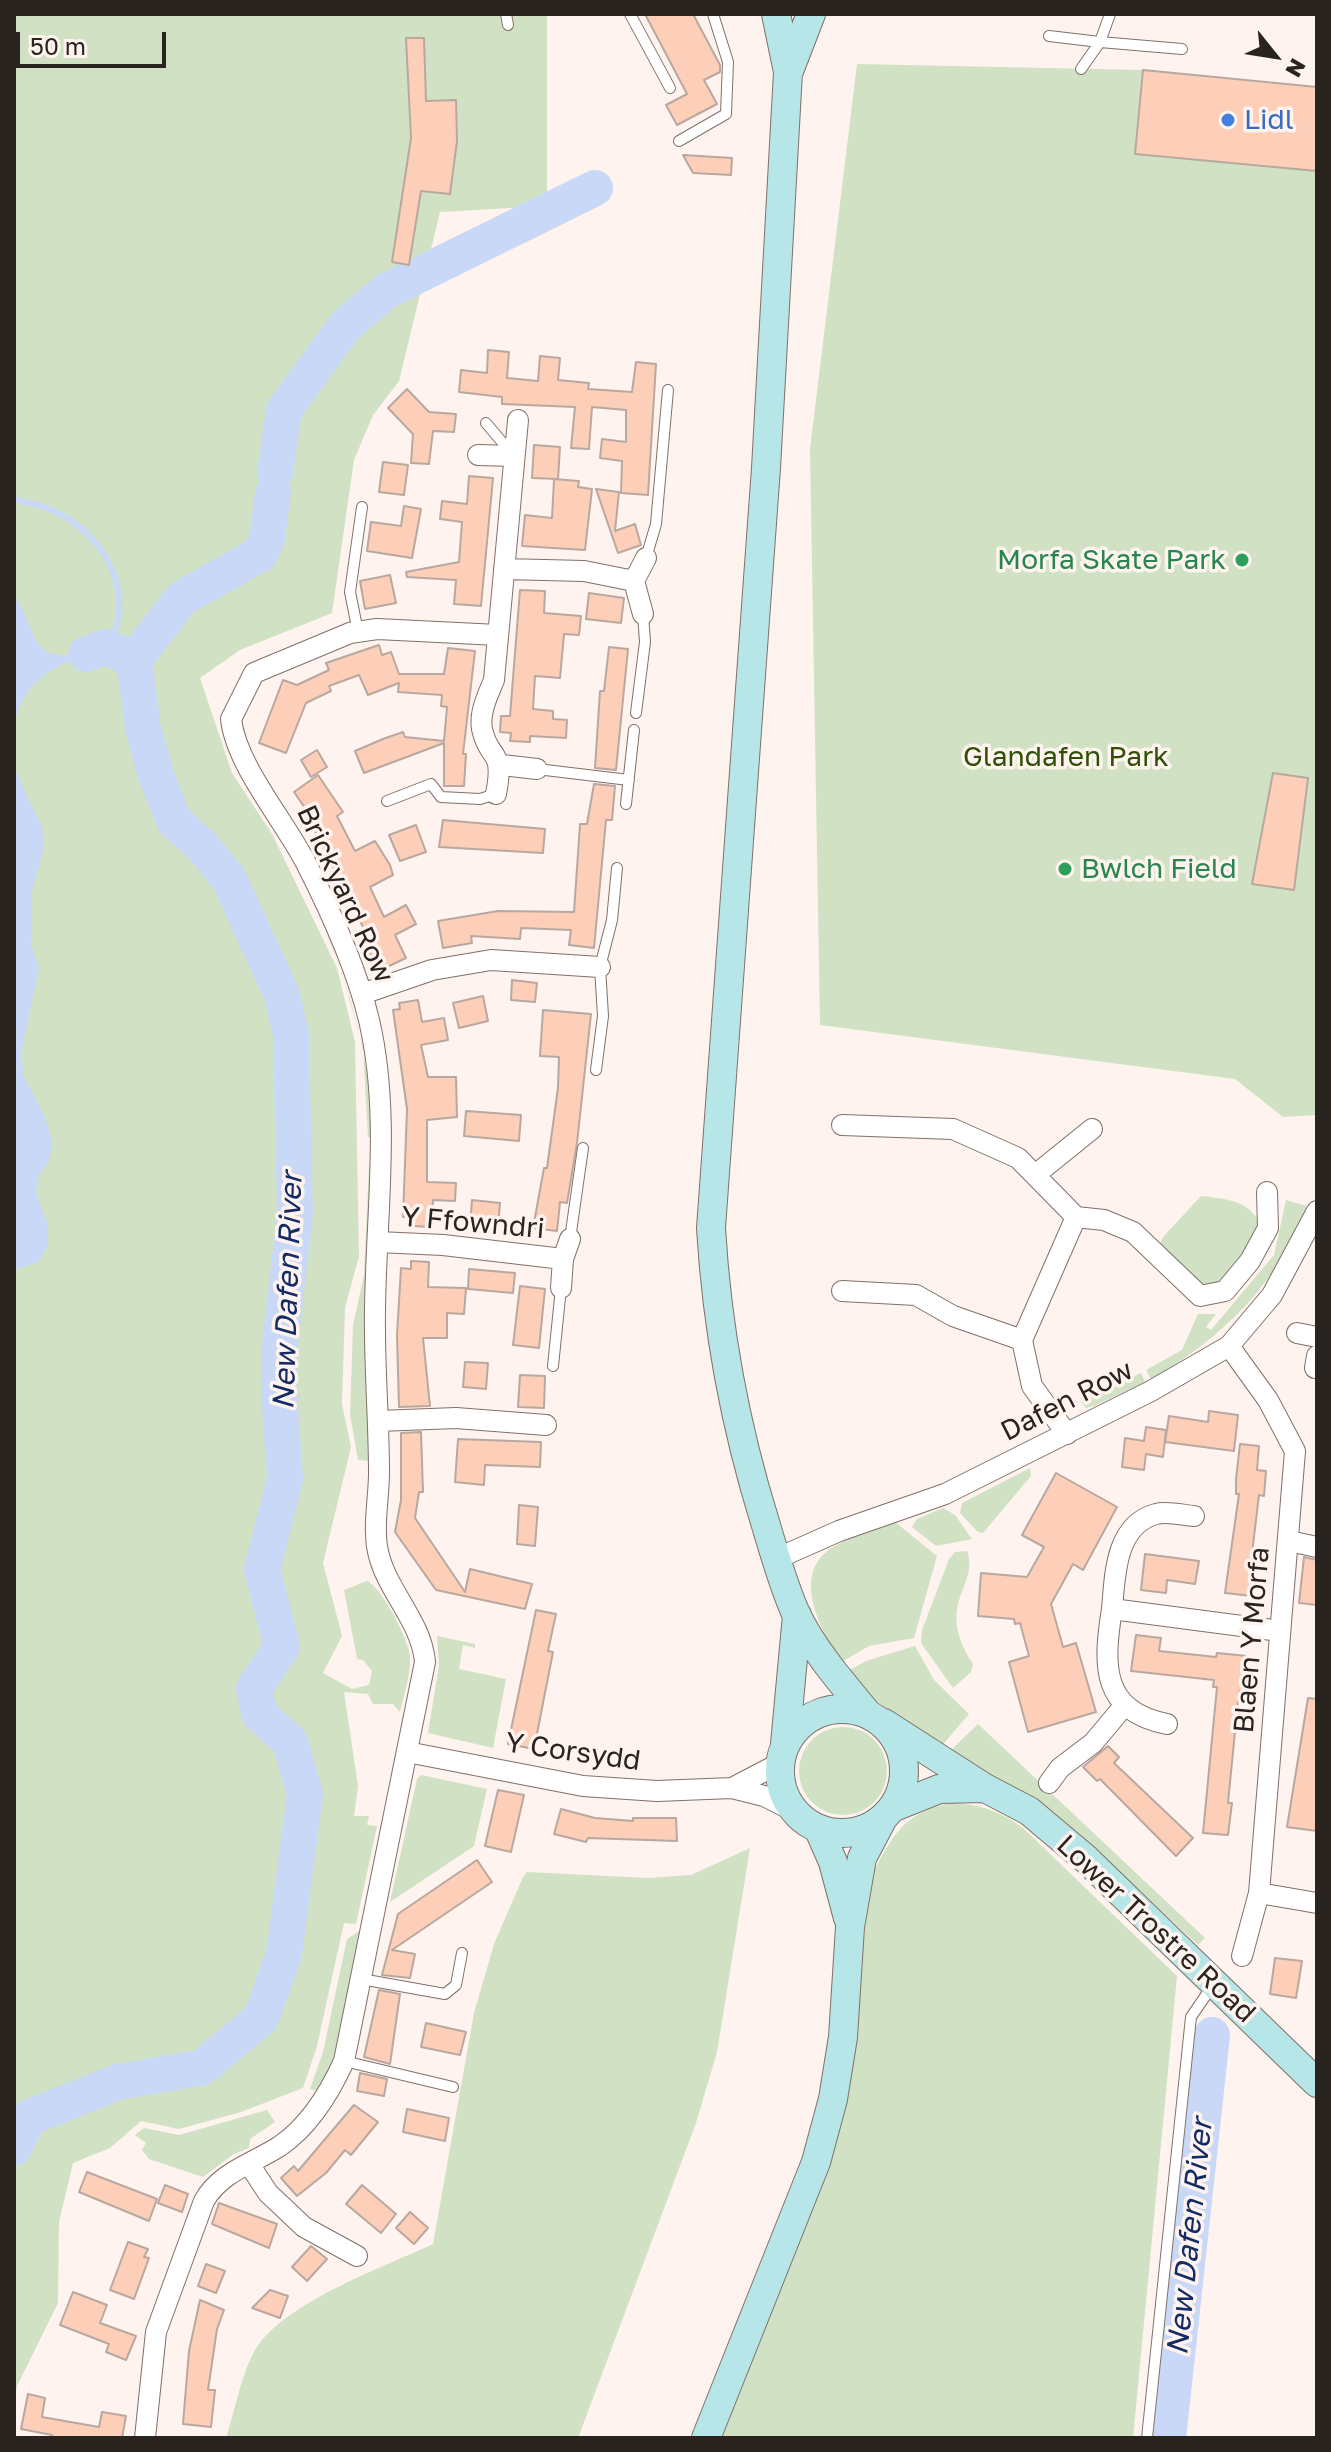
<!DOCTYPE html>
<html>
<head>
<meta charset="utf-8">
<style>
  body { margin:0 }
  #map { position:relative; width:1331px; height:2452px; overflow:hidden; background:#fef3ee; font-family:"Golos Text",sans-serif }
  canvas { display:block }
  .frame { position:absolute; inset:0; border:16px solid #2a2420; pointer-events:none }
  .north { position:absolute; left:1235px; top:16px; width:80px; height:80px; -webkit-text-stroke:6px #fef3ee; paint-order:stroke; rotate:120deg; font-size:22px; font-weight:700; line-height:32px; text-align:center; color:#2a2420 }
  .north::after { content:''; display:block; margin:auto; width:28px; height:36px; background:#2a2420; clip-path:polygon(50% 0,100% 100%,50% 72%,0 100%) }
  .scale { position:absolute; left:16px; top:32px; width:150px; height:36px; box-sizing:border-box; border:4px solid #2a2420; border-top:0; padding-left:10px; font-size:24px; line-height:28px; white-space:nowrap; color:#2a2420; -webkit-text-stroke:6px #fef3ee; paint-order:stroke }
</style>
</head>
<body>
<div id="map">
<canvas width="1331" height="2452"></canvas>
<div class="frame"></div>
<div class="north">N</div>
<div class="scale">50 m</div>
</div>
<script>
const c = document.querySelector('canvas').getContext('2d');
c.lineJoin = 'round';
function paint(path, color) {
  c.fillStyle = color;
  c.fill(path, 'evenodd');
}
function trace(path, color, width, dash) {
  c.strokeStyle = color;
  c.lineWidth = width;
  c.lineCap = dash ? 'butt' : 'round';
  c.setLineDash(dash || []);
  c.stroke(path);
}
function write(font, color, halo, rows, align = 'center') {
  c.font = font + ' "Golos Text",sans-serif';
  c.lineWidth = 7;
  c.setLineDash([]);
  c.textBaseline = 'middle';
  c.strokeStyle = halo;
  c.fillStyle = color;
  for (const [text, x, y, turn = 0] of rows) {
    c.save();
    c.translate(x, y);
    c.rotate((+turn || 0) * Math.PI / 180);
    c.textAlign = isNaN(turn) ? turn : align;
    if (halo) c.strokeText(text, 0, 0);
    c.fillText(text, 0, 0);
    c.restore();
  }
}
const green = new Path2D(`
  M14,14H547V206L440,212L399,381L373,415L354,460L332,613L240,650L200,678L232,773L272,834L337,968L355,1042L359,1256L345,1308L342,1404L351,1447L323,1563L342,1636L323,1673L352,1689L369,1685L372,1671L363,1660L357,1659L344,1590L367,1581C381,1586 409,1640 410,1656C411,1675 404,1694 400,1712L393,1704H373L368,1694L344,1692L358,1786L354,1816H369L367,1825L377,1826L356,1924L344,1923L317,2046L303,2088L241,2112L179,2129L141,2121L110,2148L73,2163L59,2222L58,2303L17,2386L14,2402Z
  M857,64L1143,70L1135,154L1317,171V1115L1283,1117L1235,1079L820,1025L810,449Z
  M309,887C345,974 368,1041 374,1137H368L363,1048L342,973Z
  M373,1165L372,1461L358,1460L350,1414L353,1325L364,1275L369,1166Z
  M1201,1196C1227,1199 1249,1200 1261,1225C1252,1247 1230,1284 1206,1291L1159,1245L1163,1237Z
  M1286,1200L1307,1206C1279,1283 1221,1339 1151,1379L1146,1370L1182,1350L1198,1314H1216L1206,1327L1211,1330L1274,1255Z
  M1141,1373L1145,1382L1094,1406L1086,1408L1081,1402Z
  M1030,1468L1031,1476L983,1533L978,1532L960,1513L962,1503Z
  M943,1508L955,1515L972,1539L936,1546L912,1527L917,1519Z
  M895,1522L937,1556L914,1638L869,1646L840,1663C823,1631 790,1577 830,1549C848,1536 875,1530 895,1522Z
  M967,1551C980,1587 933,1602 973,1664L971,1672L953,1688L921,1643L922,1630L949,1559L955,1552Z
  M437,1636L475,1644V1648L463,1645L459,1669L506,1679L493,1748L428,1733L439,1665Z
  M915,1646L934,1680L969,1714L940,1748L864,1692L846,1672L866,1661Z
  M978,1724L1205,1938L1198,1945L1079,1834L1038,1804L949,1752Z
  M799 1771a44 44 0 1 1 88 0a44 44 0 1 1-88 0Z
  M421,1775L487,1789L474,1846L390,1902L417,1779Z
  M949,1803C978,1803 999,1811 1022,1827L1177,1976L1133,2438H719L854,2040L871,1866L876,1867C896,1829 907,1814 949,1803Z
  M750,1848L717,2052L696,2123L578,2438H226C235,2411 241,2375 255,2350C283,2303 384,2267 433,2244L474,2013L494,1944L523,1877L527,1872L648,1878L691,1875Z
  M361,1930L333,2064L318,2091L310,2089L323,2052L347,1939Z
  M267,2110L275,2122L250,2139L249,2148L234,2154L203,2177L149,2159L142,2150L146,2143L135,2135L144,2128L179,2135Z`);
const water = new Path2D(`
  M14,596C40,630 24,663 86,654C50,668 22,684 14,725Z
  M14,768L42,827L44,847L32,890L31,945L39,967L21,1053L24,1077L45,1117L52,1141L50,1159L39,1175L36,1192L48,1225V1246L38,1262L14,1270Z`);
const stream = new Path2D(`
  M14,499C31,503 52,508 67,518C111,545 136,602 106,647`);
const river = new Path2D(`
  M275,472L284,410L346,325L386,291L595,188
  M86,654L106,647L134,660L182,598L260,554L267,538L273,493
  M14,2148L28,2118L118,2082L203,2067L261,2018L284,1954L305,1794L290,1742L259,1714L254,1688L282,1647L262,1569L285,1479L280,1408V1344L295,1214L291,1035L282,995L229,879L201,845L174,821L156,775L143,729L134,660
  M1168,2438L1212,2035`);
const building = new Path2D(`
  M645,14H693L720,65V72L704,80L717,104L677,125L666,105L687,94Z
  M406,38H424L426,101L456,100L457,141L450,194L421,191L409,265L392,262L411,138Z
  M1143,70L1317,87V171L1135,154Z
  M683,155L732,158L731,175L693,173Z
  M488,350L509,352L507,378L538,381L540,356L560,358L558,380L589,383L588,389L632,392L636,362L656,364L648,495L621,493L622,461L600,458L602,439L626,442V410L592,407L589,449L571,448L575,407L502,404V397L459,392L461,370L487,373Z
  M407,389L429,412L456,414L454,432L433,431L429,464L411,463L413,434L388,408Z
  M534,445L560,447L558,479L532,478Z
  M383,462L408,465L404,495L379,492Z
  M469,476L493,478L481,606L454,604L456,580L407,577L406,572L459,562L462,522L440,519L442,501L467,504Z
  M554,479L579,481L578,487L592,489L585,550L522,546L525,515L552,518Z
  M596,489L619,492L615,531L635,524L641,545L618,553Z
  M404,506L421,509L412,558L367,551L371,522L401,526Z
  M390,575L396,603L365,609L360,581Z
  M520,590L545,591L544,613L581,616L579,635L564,634L560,678L535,676L533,709L553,711V719L567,720L566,738L530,736V742L510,741L511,733L500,732L501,716H510Z
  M589,593L624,598L621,623L586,619Z
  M379,645L382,655L391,652L399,674H444L448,648L475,651L463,754H466L464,786H444V743L364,773L355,751L383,739L403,732L405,737L444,741L447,707L441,706L442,695L398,692L399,683L368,695L359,675L329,686L331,691L306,703L286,753L259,743L283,680L297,685L329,670L326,663Z
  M609,647L628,649L616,770L595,768L600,691H604Z
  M317,750L327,767L311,777L301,760Z
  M1273,773L1308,778L1294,890L1252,884Z
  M318,775L343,812L337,816L355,851L375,841L390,865L393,875L370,887L384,917L406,905L416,924L395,935L406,958L387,967L383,959L374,963L367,947L372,945L314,829L318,827L294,792Z
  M594,784L615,786L612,820H606L594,948L569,945L571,930L521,928L520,939L471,936L472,943L443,948L438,921L498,911L574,912L580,824H587Z
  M443,820L545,829L543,853L439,847Z
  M416,825L426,852L400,861L389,835Z
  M512,980L537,983L535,1002L511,1000Z
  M483,996L488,1021L459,1028L453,1003Z
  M418,1000L422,1022L444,1018L448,1040L421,1045L428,1077H456L457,1117L427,1120V1182L456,1183L455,1201L433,1200L431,1227L412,1226V1217H403L407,1109L393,1010L400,1009L399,1003Z
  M543,1010L591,1014L577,1143L567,1203L560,1202L557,1231L533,1228L544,1168H547L558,1088L559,1057L540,1056Z
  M466,1111L521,1115L519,1141L464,1136Z
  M472,1200L500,1203L498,1228L470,1226Z
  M411,1261L429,1262L428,1287L466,1288L464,1314L447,1313V1338H423L430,1406L399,1407L397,1335L401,1268L411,1269Z
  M469,1269L515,1273L513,1293L468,1289Z
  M520,1286L545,1289L539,1348L513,1345Z
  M465,1362L488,1363L486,1389L463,1387Z
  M520,1375L545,1376L544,1408L518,1407Z
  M1209,1411L1238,1415L1234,1451L1165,1442L1169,1416L1208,1422Z
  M1146,1427L1166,1430L1163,1457L1146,1454L1144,1470L1122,1467L1125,1438L1144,1441Z
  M421,1432L423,1492H419L415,1518L465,1592L470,1569L532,1584L525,1609L436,1590L395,1532L401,1500V1433Z
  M458,1439L541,1442L540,1467L485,1465L484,1485L455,1482Z
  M1240,1444L1259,1446L1257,1470L1266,1471L1264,1496L1259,1495L1251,1562L1256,1563L1252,1596L1225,1593L1239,1494H1236V1479Z
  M1056,1473L1117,1507L1083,1570L1073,1564L1051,1604L1063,1647L1076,1643L1096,1712L1028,1732L1009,1662L1029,1656L1020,1623L1015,1624L1014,1619L978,1616L981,1573L1027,1577L1044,1547L1022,1535Z
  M519,1505L538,1507L535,1546L517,1544Z
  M1145,1554L1199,1561L1195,1584L1167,1580L1166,1593L1141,1590Z
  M1304,1557L1317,1560V1605L1299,1603Z
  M536,1610L556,1614L548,1651L553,1652L534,1749L508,1744Z
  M1136,1635L1161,1638L1159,1651L1216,1657L1217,1653L1247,1656L1244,1691H1239L1228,1803H1232L1228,1835L1203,1833L1217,1687H1213L1214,1680L1131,1671Z
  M1308,1698L1317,1699V1831L1287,1827Z
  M1108,1746L1119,1757L1114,1763L1193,1838L1176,1856L1100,1779L1097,1781L1083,1767Z
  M498,1790L524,1795L511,1852L485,1846Z
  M561,1809L595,1818L633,1821V1818H676L677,1841L588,1838L586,1842L554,1834Z
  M477,1860L492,1882L392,1950L415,1954L410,1978L382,1975L398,1914Z
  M1275,1958L1302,1961L1296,1998L1270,1994Z
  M379,1990L400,1994L390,2064L364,2057Z
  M426,2023L466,2032L460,2055L421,2047Z
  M360,2073L387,2079L384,2096L357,2091Z
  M354,2105L378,2122L351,2155L345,2150L326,2173L297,2196L281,2178L294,2166L298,2171Z
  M407,2109L449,2118L445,2141L403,2132Z
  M87,2172L157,2199L149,2221L79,2192Z
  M165,2185L188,2194L182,2212L158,2203Z
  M362,2185L396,2214L381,2233L346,2204Z
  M219,2203L277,2224L269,2248L212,2224Z
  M410,2212L428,2228L414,2244L396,2228Z
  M128,2242L148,2249L144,2257L149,2258L134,2299L110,2290Z
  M311,2246L327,2259L307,2281L292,2267Z
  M206,2264L225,2271L216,2293L198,2286Z
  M270,2290L288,2296L280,2318L252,2308Z
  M73,2292L107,2305L100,2323L136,2336L126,2360L106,2352L109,2344L60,2325Z
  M200,2300L224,2310L217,2329L208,2390H215L211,2427L183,2424L189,2351Z
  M28,2394L45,2398L42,2417L99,2427L102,2412L126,2416L122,2438H52V2435L21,2429Z`);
const service = new Path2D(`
  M506,14L508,25
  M630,14L670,88
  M1049,36L1100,42L1110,14
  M1081,69L1100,42L1182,49
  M679,141L726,114L728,62L713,14
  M486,423L513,455
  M646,558L656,524L668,390
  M358,632L350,592L362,507
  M636,713L645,642L643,614
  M537,769L629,780
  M387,801L431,784L441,797L480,799L496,794
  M626,804L634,730
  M596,1070L603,1016L600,967L612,920L617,868
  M570,1239L583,1148
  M553,1366L561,1288
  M361,1979L445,1994L456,1985L462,1953
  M344,2061L453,2087
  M1147,2438L1191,2017L1213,1985`);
const minor = new Path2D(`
  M478,455L514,456
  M504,569L584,571L634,581L646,558
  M634,581L643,614
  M502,765L537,769
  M496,794C505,747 489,762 482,729C479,712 488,695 494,680L518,420
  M362,994L432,970L491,960L600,967
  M842,1125L953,1129L1018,1158L1076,1217L1022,1340L1032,1386L1067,1434
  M1035,1175L1092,1129
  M1076,1217L1104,1220L1133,1232L1200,1296L1225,1291L1250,1261L1268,1228L1267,1192
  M378,1242L443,1245L563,1259
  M561,1288L563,1259L570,1239
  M842,1291L916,1295L953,1316L1022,1340
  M1297,1333L1317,1337
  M1229,1346L1268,1400L1295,1451L1259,1893L1242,1956
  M1315,1368L1317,1356
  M378,1421L456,1418L546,1425
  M1289,1541L1317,1547
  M776,1559L839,1531L945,1494L1151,1391L1229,1346L1272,1295L1317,1211
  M1112,1609C1115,1576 1115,1525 1156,1514C1166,1511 1183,1515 1194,1516
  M1167,1724C1101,1711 1103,1665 1112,1609L1280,1631
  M407,1752L583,1786L657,1791L732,1788L764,1796L794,1811
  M1049,1783L1060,1768L1093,1743L1124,1706
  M732,1788L780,1763
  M1259,1893L1317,1903
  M249,2164L268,2193L304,2227L357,2256
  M145,2438L156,2332L204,2201C220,2172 254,2163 280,2146C309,2126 330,2092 344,2061L425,1662C421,1615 376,1583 376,1534C375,1514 379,1493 379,1473C379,1419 374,1364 375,1310C376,1214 391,1114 369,1020C356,966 331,912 306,863C284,820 236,765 231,719L254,673L350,633L377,629L498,635`);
const secondary = new Path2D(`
  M776,14L788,72L766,468L711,1228C717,1329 735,1426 765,1522C774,1552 783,1585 796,1614C814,1651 842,1683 867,1713
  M789,71L811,14
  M780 1771a62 62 0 1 1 124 0a62 62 0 1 1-124 0Z
  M884,1723L985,1788L1029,1811L1086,1859L1317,2083
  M785,1744L797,1615
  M894,1807L939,1789L985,1788
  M819,1830L833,1862L848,1918
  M706,2438L816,2162L833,2099L843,2037L850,1927L862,1858L882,1820`);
const markers = [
  [1228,120,8,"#3f7fe0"],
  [1242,560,8,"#2e9e5b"],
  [1065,869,8,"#2e9e5b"]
];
const shopNames = [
  ["Lidl",1244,120]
];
const leisureNames = [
  ["Morfa Skate Park",1226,560],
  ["Bwlch Field",1081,869,"left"]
];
const parkNames = [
  ["Glandafen Park",1066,757]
];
const streetNames = [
  ["Brickyard Row",345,894,65],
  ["Y Ffowndri",473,1223,5],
  ["Dafen Row",1067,1401,-27],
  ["Blaen Y Morfa",1252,1640,-85],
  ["Y Corsydd",573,1752,8],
  ["Lower Trostre Road",1156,1929,43]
];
const waterNames = [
  ["New Dafen River",288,1291,-88],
  ["New Dafen River",1190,2237,-84]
];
paint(green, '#d0e2c3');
paint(water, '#c8d8f6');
trace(stream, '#c8d8f6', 6);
trace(river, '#c8d8f6', 36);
paint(building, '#fdcfb8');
trace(building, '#b9a89f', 2);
trace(service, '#807068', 12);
trace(minor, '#807068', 22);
trace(secondary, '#807068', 30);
trace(service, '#fff', 10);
trace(minor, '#fff', 20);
trace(secondary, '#b6e6e7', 28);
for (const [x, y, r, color] of markers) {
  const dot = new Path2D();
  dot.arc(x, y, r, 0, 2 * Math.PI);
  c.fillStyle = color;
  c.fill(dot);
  trace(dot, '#fef3ee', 3);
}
write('28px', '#366cbe', '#fef3ee', shopNames, 'left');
write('28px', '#27864d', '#fef3ee', leisureNames, 'right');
write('28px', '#2e5004', '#fef3ee', parkNames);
write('28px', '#2a2420', '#fef3ee', streetNames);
write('italic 30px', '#142c65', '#fef3ee', waterNames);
</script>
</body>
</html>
